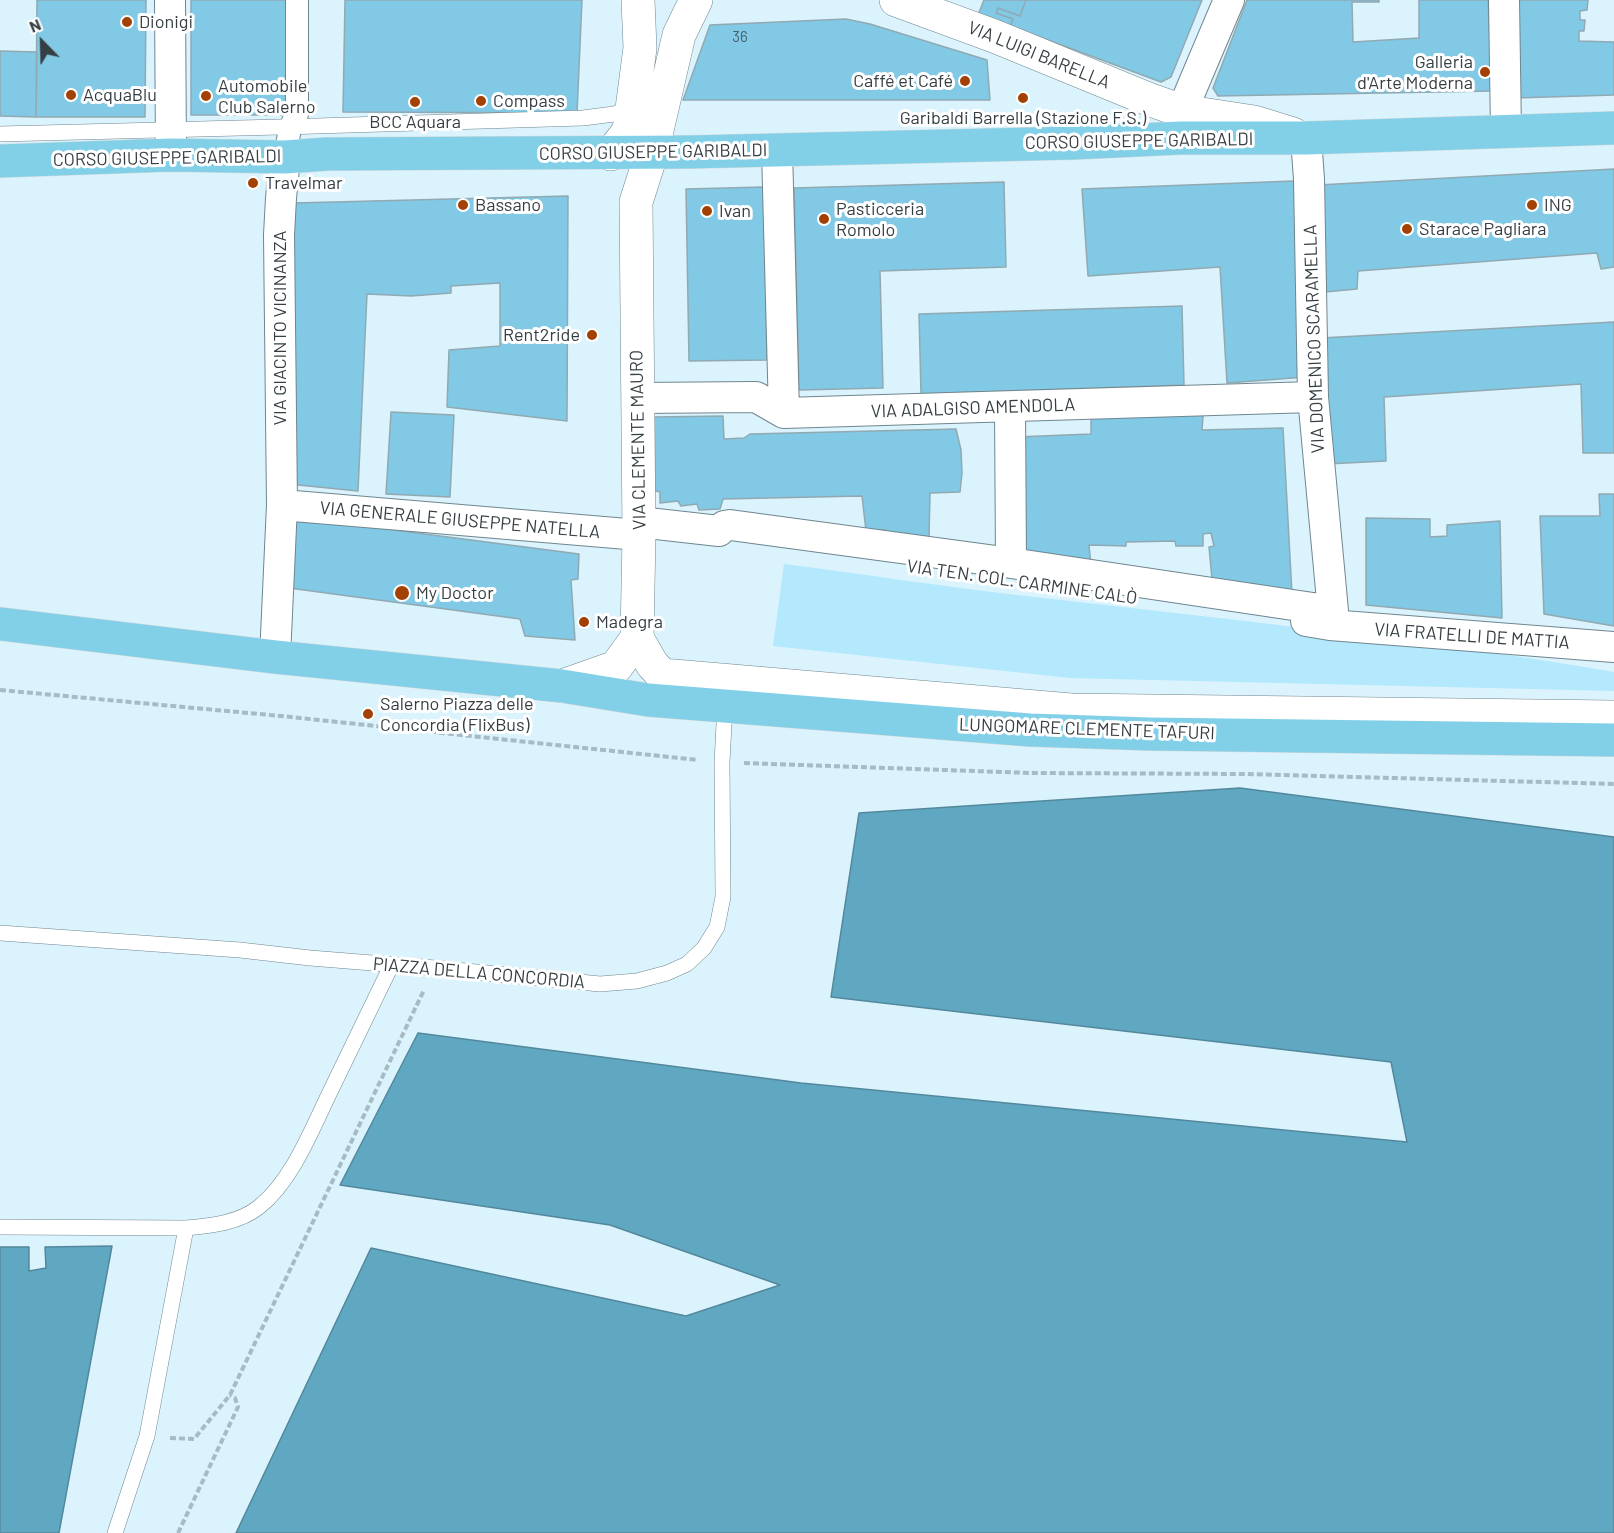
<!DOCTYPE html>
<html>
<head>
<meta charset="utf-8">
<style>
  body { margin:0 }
  #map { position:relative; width:1614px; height:1533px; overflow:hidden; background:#daf3fd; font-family:Barlow,sans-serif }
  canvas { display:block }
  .north { position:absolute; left:12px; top:12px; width:60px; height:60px; -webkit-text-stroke:4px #fff; paint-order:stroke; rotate:337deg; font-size:16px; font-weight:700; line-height:24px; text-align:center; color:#353e42 }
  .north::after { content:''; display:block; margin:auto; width:21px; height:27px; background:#353e42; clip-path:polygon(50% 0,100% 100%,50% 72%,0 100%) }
</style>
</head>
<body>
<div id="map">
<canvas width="1614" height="1533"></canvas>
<div class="north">N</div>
</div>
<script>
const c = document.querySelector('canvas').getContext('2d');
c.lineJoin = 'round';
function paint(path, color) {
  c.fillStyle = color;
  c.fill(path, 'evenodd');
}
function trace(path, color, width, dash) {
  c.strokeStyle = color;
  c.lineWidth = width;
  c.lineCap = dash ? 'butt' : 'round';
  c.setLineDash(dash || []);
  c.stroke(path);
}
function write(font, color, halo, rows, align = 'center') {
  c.font = font + ' Barlow,sans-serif';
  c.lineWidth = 6;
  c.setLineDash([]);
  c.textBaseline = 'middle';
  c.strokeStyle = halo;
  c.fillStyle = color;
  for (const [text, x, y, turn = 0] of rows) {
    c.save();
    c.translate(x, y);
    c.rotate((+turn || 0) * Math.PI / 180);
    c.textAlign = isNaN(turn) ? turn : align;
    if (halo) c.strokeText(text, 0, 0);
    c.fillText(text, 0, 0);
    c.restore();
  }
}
const green = new Path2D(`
  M784,564C862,574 939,586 1017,595C1216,618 1416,638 1614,672V691L1070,678L773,646Z`);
const water = new Path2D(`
  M1240,788L1614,837V1533H236L371,1248L686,1316L780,1285L610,1225L340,1185L418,1033L801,1083L1407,1142L1391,1062L831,997L859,813Z
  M112,1246L59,1533H0V1247H29V1271L46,1268L45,1247Z`);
const building = new Path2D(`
  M37,0H146L145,117H36Z
  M191,0H287L286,115H191Z
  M345,0H582L577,113L343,112Z
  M984,0H1026L1020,16L998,8L996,13L1013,19L1010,26L978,15Z
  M1026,0H1202L1171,77L1161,82L1010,26L1013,19L996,13L998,8L1020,16Z
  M1247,0H1379V2H1352L1353,42L1419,38V0H1488L1492,91L1218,96L1213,88Z
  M1512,0H1588L1587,10L1580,11V20H1585L1584,31H1579V41L1614,42V95L1515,98Z
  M846,19L870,24L987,60L990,100H683L710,25Z
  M0,51L37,52L36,117L0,116Z
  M1614,169V267L1601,269L1597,253L1358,271L1357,289L1325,292L1318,185Z
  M1294,181L1306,377L1227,383L1220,267L1088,276L1082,189Z
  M1004,182L1006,267L880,271L883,388L799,390L794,188Z
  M764,187L767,360L689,361L686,189Z
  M568,196L567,421L447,407L449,350L500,346V283L451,286V293L411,296L367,294L358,491L288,484L294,203Z
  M1182,306L1184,385L921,394L919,314Z
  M1614,322V453H1583L1581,384L1384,397L1386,461L1327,464L1321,338Z
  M1204,404L1202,430L1283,428L1292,594L1213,590L1209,547L1214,546L1211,533L1203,534V546H1176L1175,541L1126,542V546L1089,545L1091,566L1022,564L1016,437L1091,434V407Z
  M391,412L454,415L450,497L386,494Z
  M723,416L724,439L744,438L750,434L956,429L961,450L962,473L960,492L930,493L929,538H906V533L887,535L886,530L866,531L862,496L723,499L720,509L699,510L697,504L681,506L678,501L660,503V492L652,490L654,417Z
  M1599,494H1614V626L1544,614L1540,516H1600Z
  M286,516L579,554L578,579L571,580L575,640L525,636L520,619L289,588Z
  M1366,518L1430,519V537L1447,536V525L1500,521L1502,618L1366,605Z`);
const path = new Path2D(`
  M0,690L281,716L698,760
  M744,763L1031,773L1246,774L1614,784
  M170,1438L194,1439L230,1395L424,990
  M178,1533L238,1407L235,1398L230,1395`);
const service = new Path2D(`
  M0,134C194,129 389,125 583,118L614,114L622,111L630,102
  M0,933L240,950L310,958L435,968L600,984L637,981L667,973L687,964L704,948L717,927L723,897L722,762L725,706
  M0,1227L186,1228L147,1436L115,1533
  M186,1228C210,1226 239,1223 259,1207C292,1181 312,1129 330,1092C351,1049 371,1007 392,964`);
const pedestrian = new Path2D(`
  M285,157L290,128L297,114V0`);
const minor = new Path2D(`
  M170,0L171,155
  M1504,0L1506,132
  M1181,134L1182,111L1229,0
  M777,150L784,413
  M638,398L756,397L784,413L1313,397
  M1010,407L1011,563
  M282,505L639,535
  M639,522L719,531L724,526L730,525L1011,563L1333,611L1313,397L1309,179L1306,138
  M1306,621L1330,625L1614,647
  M275,657L282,505L279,235L281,198L285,157`);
const tertiary = new Path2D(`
  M637,638L652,664L662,675L1071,710L1614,717`);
const secondary = new Path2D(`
  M896,0L994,36L1148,99L1182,111L1254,122L1293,134
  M611,154L628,132L630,124L640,48L638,0
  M562,686L616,667L637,638L639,535L636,202L652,152L679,35L696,0`);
const primary = new Path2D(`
  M0,161L171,155L285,157L327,154L690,152L1074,143L1181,138H1306L1614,128
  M0,624L275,657L562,686L648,700L1030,730L1150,734L1614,740`);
const markers = [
  [127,22,6,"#a34003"],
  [1485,72,6,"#a34003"],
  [965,81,6,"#a34003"],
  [71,95,6,"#a34003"],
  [206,96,6,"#a34003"],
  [1023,98,6,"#a34003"],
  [481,101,6,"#a34003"],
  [415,102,6,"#a34003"],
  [253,183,6,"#a34003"],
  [463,205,6,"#a34003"],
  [1532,205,6,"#a34003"],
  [707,211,6,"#a34003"],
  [824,219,6,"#a34003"],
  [1407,229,6,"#a34003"],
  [592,335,6,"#a34003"],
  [402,593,8,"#a34003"],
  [584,622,6,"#a34003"],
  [368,714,6,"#a34003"]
];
const numberNames = [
  ["36",740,37]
];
const poiNames = [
  ["Dionigi",139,22],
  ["Galleria",1473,62,"right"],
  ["d'Arte Moderna",1473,83,"right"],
  ["Caffé et Café",953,81,"right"],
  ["Automobile",218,86],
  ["Club Salerno",218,107],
  ["AcquaBlu",83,95],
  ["Compass",493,101],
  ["Garibaldi Barrella (Stazione F.S.)",1023,118,"center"],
  ["BCC Aquara",415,122,"center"],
  ["Travelmar",265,183],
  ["Bassano",475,205],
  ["ING",1544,205],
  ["Pasticceria",836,209],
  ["Romolo",836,230],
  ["Ivan",719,211],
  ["Starace Pagliara",1419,229],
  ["Rent2ride",580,335,"right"],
  ["My Doctor",416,593],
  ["Madegra",596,622],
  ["Salerno Piazza delle",380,704],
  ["Concordia (FlixBus)",380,725]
];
const streetNames = [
  ["VIA LUIGI BARELLA",1039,55,22],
  ["CORSO GIUSEPPE GARIBALDI",1139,141,-1],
  ["CORSO GIUSEPPE GARIBALDI",653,152,-1],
  ["CORSO GIUSEPPE GARIBALDI",167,158,-1],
  ["VIA GIACINTO VICINANZA",280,328,-90],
  ["VIA DOMENICO SCARAMELLA",1314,339,-92],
  ["VIA ADALGISO AMENDOLA",973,408,-2],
  ["VIA CLEMENTE MAURO",638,440,-91],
  ["VIA GENERALE GIUSEPPE NATELLA",460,520,5],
  ["VIA TEN. COL. CARMINE CALÒ",1022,582,8],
  ["VIA FRATELLI DE MATTIA",1472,636,4],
  ["LUNGOMARE CLEMENTE TAFURI",1087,729,2],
  ["PIAZZA DELLA CONCORDIA",479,973,5]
];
paint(green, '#b3e8fd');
paint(water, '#60a8c2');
trace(water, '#53889c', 1.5);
paint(building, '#81c9e4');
trace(building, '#91a9b2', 1.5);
trace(service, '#6f868f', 16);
trace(pedestrian, '#6f868f', 24);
trace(minor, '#6f868f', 32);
trace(tertiary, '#6f868f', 34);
trace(secondary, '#6f868f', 34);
trace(primary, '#d7d8d9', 34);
trace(path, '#a7bbc3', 4, [6, 3]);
trace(service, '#fff', 15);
trace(pedestrian, '#fff', 22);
trace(minor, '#fff', 30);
trace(tertiary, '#fff', 33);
trace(secondary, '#fff', 33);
trace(primary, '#82d0e8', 33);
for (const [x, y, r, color] of markers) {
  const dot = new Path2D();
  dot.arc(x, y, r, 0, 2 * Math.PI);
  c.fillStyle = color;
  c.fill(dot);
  trace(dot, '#fff', 2);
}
write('15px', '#48616a', null, numberNames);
write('18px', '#353e42', '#fff', poiNames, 'left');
write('18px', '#353e42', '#fff', streetNames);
</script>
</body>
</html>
